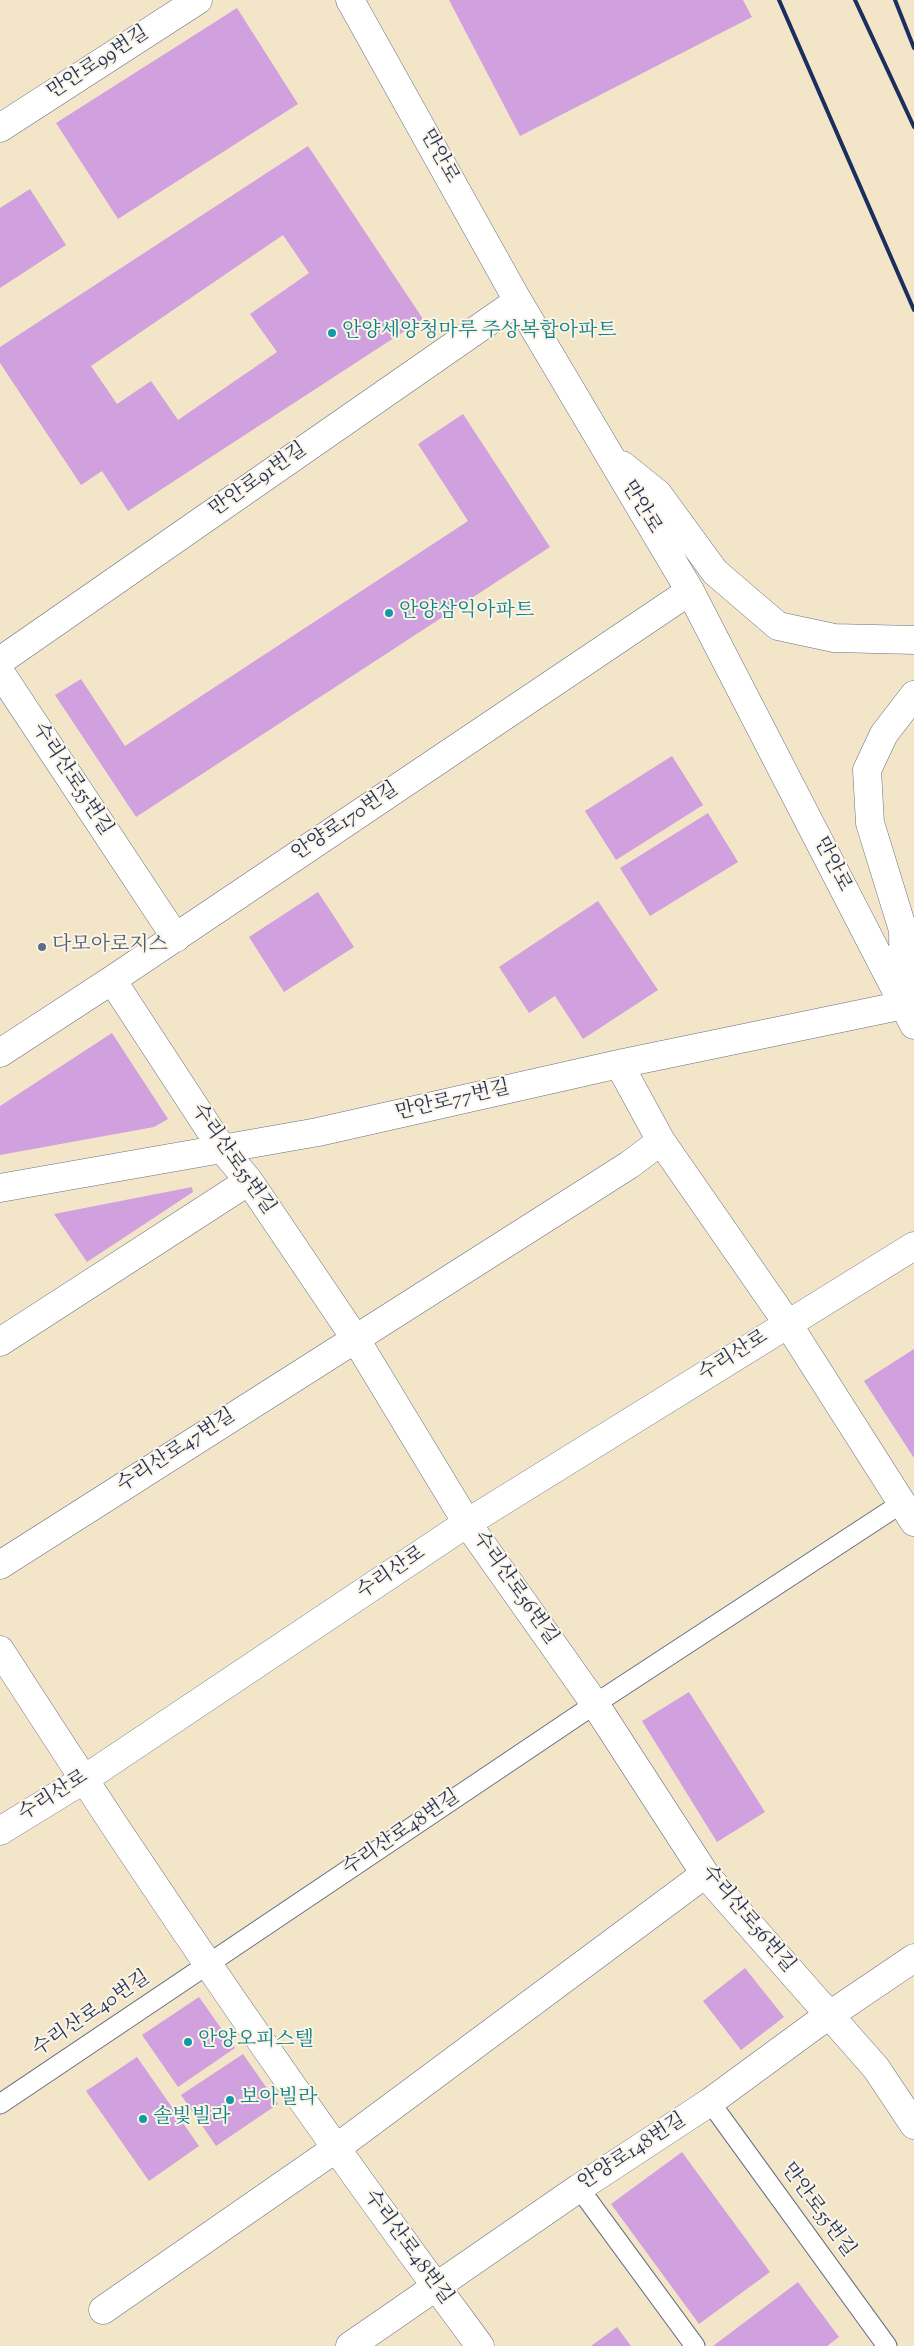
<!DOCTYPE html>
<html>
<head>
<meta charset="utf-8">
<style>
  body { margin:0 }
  canvas { display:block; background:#f3e5c8 }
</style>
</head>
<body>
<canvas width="914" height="2346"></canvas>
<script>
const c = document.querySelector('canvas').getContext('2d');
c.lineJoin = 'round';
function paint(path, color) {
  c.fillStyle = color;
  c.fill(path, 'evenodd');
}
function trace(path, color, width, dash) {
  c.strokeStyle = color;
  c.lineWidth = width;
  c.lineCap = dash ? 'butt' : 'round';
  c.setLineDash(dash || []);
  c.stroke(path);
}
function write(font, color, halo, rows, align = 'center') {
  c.font = font + ' "Sorts Mill Goudy","Noto Serif KR",serif';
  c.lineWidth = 4;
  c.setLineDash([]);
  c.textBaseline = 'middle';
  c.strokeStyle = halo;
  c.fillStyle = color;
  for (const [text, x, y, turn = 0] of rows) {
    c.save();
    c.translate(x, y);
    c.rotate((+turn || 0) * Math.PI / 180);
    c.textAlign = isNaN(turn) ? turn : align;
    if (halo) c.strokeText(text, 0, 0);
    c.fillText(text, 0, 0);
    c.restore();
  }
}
const building = new Path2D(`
  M449,0H743L752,17L520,136Z
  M237,8L298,104L118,219L56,123Z
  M308,146L423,319L128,511L102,471L81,485L0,363V347ZM283,235L309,273L250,314L277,352L178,420L151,381L117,404L91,366Z
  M30,189L66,245L0,288V208Z
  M463,414L550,547L136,817L55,695L81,679L125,746L468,521L418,444Z
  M672,756L703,805L616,860L585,811Z
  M708,813L738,862L650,916L620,868Z
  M318,892L354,947L284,992L249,937Z
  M598,901L658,990L583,1039L555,996L529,1013L499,967Z
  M112,1033L168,1119L154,1127L0,1155V1106Z
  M192,1187L193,1192L87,1262L54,1214Z
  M914,1349V1458L864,1381Z
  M689,1692L765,1812L717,1842L642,1721Z
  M745,1968L784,2017L741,2050L703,2001Z
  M199,1997L235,2048L178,2087L142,2035Z
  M243,2054L278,2104L216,2146L181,2095Z
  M137,2057L199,2146L149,2181L86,2091Z
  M682,2152L770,2272L699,2324L611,2204Z
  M798,2282L839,2337L827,2346H713Z
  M617,2327L631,2346H591Z`);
const service = new Path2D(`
  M710,2102L887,2346
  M0,2104L595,1704L902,1503
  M579,2188L695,2346`);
const minor = new Path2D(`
  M0,128L198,0
  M0,661L518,301
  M0,672L176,938
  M112,980L223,1150L249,1181L355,1338L467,1523L595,1704L705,1874L876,2068L914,2125
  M0,1053L112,980L690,591
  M619,1064L661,1141L788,1324L914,1522
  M0,1188L318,1132L619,1064L904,1005
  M0,1342L249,1181
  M0,1565L629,1165L661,1141
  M0,1650C152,1887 312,2120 480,2346
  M103,2310L335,2149L705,1874
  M350,2346L579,2188L710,2102L815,2025L914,1958`);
const tertiary = new Path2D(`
  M350,0L518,301L690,591L914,1025
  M622,465L658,494L715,572L778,626L834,638L914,640
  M904,998L903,930L870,823L867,770L884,734L914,695
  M0,1831L83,1780L467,1523L914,1246`);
const rail = new Path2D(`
  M779,0L914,310
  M855,0L914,127
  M895,0L914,48`);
const markers = [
  [332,333,5,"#0f9aa8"],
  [389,613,5,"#0f9aa8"],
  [42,947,5,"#5c6f8a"],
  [188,2042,5,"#0f9aa8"],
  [230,2100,5,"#0f9aa8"],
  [143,2119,5,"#0f9aa8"]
];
const streetNames = [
  ["만안로99번길",99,64,-33],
  ["만안로",438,157,61],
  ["만안로91번길",259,481,-35],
  ["만안로",640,508,59],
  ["수리산로55번길",71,780,57],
  ["안양로170번길",346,823,-34],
  ["만안로",831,865,63],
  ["만안로77번길",453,1102,-13],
  ["수리산로55번길",232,1160,55],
  ["수리산로",734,1357,-32],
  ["수리산로47번길",177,1452,-33],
  ["수리산로",392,1574,-34],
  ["수리산로56번길",514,1589,55],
  ["수리산로",54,1797,-32],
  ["수리산로48번길",402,1834,-34],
  ["수리산로56번길",747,1920,50],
  ["수리산로40번길",92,2015,-34],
  ["안양로148번길",633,2153,-33],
  ["만안로55번길",817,2211,54],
  ["수리산로48번길",407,2248,54]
];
const cultureNames = [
  ["안양세양청마루 주상복합아파트",342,333],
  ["안양삼익아파트",399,613],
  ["안양오피스텔",198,2042],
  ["보아빌라",240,2100],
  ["솔빛빌라",153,2119]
];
const serviceNames = [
  ["다모아로지스",52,947]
];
paint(building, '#d0a1de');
trace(service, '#676f83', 21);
trace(minor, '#676f83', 29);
trace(tertiary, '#676f83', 29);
trace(service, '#fff', 19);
trace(minor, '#fff', 28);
trace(tertiary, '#fff', 28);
trace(rail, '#1b2f5e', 4);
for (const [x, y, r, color] of markers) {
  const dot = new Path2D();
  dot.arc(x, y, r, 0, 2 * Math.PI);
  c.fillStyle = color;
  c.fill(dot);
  trace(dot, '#fcf5e5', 2);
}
write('20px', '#1b2f5e', '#fcf5e5', streetNames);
write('20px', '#0d838f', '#fcf5e5', cultureNames, 'left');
write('20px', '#4e5e75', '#fcf5e5', serviceNames, 'left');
</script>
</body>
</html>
